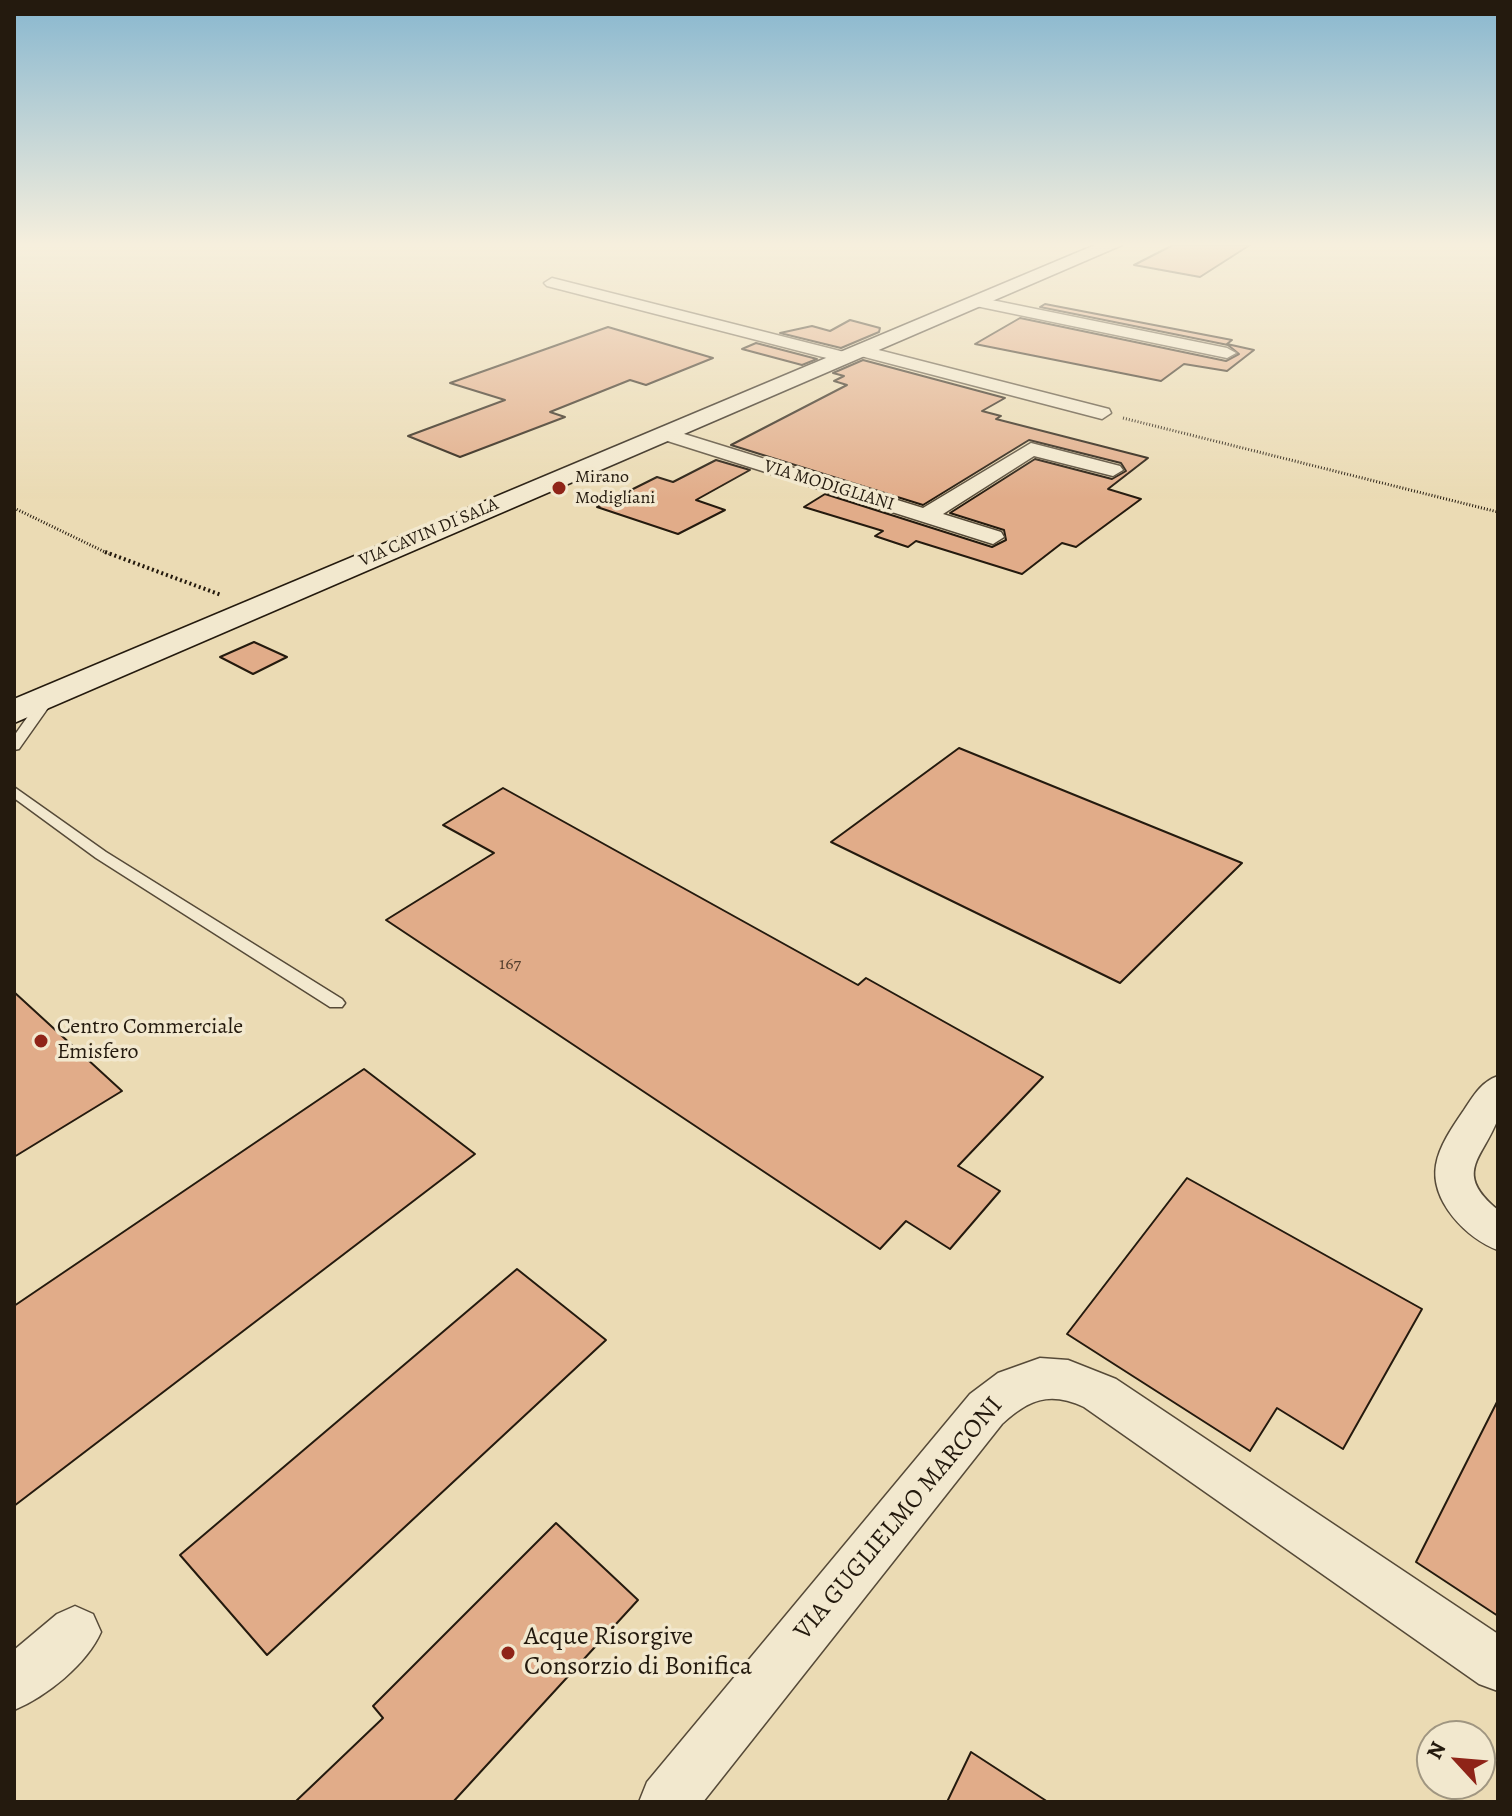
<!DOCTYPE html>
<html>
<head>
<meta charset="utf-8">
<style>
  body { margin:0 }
  #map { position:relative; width:1512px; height:1816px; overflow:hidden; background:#ebdbb4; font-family:Alegreya,serif }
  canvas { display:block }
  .frame { position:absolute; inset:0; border:16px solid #241a0e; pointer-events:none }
  .north { position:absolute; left:1416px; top:1720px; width:80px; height:80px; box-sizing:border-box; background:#f2e8ce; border:2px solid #a09681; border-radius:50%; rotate:296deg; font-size:22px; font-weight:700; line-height:32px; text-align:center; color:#241a0e }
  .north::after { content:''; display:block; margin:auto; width:28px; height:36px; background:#8f2418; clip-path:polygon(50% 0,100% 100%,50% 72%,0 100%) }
</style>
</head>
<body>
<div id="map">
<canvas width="1512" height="1816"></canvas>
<div class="frame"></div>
<div class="north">N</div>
</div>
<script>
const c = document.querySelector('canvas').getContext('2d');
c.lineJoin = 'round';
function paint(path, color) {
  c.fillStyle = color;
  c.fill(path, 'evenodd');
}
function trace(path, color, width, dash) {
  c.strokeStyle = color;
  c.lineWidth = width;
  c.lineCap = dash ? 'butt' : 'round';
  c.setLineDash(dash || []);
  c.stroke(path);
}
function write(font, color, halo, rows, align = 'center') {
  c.font = font + ' Alegreya,serif';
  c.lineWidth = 7;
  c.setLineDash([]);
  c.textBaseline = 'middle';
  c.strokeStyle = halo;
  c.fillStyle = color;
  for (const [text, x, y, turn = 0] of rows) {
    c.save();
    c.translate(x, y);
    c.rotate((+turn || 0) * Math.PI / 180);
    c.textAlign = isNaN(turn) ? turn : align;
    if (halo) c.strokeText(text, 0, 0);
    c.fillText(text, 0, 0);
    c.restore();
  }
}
const building = new Path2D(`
  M1173,245H1250L1200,277L1134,265Z
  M1045,304L1232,340L1227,344L1254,350L1227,371L1184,364L1161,381L975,344L1020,318L1226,361L1239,354L1228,345L1040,307Z
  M850,320L880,328L879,332L841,348L780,333L812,326L830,331Z
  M608,327L713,358L646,385L630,380L550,412L565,417L460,457L408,436L505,400L450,383Z
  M756,343L817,359L802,365L742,349Z
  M863,360L1005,398L982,411L1001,416L996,419L1148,458L1108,489L1141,499L1076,547L1062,543L1022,574L916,541L908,547L875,536L883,531L804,507L825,494L992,547L1006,540L1004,530L950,513L1035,459L1112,479L1126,471L1121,463L1029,440L923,505L731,445L847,385L834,381L844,376L833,373Z
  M716,460L750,470L696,500L725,510L678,534L597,507L657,477L673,482Z
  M254,642L287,657L253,674L220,657Z
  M959,748L1242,863L1120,983L831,842Z
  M503,788L858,985L866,978L1043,1077L958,1166L1000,1191L950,1249L906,1221L880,1249L386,920L494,853L443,825Z
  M14,992L122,1091L14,1157Z
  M364,1069L475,1154L14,1506V1306Z
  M1187,1178L1422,1309L1343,1449L1277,1408L1250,1451L1067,1334Z
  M517,1269L606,1340L267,1655L180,1555Z
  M1498,1400V1616L1416,1562Z
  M556,1523L638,1600L453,1802H295L383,1718L373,1706Z
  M971,1752L1048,1802H947Z`);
const pathFar1 = new Path2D(`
  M1123,418L1498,512
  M14,508L109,554`);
const path = new Path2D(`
  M105,552L221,595`);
const service = new Path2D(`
  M48,694L55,698L19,749L14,750V736L43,695Z
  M14,787L106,852L342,999L345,1003L342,1007H330L96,858L14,798Z`);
const minor = new Path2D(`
  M552,278L852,354L855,358L846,363L547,286L544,283Z
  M977,297L1227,348L1236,353L1227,358L971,305L969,302Z
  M863,346L1109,409L1111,413L1102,419L857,355L855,351Z
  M665,428L923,508L1031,443L1120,466L1123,470L1113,476L1034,456L943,514L1001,532L1004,537L993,544L658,438L655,434Z
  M1498,1076C1498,1089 1502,1109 1497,1121C1482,1159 1453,1173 1498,1210V1250C1467,1239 1430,1201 1436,1165C1439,1146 1453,1126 1464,1110C1474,1095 1481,1082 1498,1076Z
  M1040,1358L1068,1360L1116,1379L1498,1634V1691L1479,1684L1084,1407C1050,1391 1029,1399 1002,1424L703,1802H639L647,1782L970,1394L998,1373Z
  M75,1606L93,1614L101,1632C87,1664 46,1697 14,1710V1650L57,1614Z`);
const secondary = new Path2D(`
  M1095,245H1122L14,723V699Z`);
const markers = [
  [559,488,8,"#8f2418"],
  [41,1041,8,"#8f2418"],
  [508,1653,8,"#8f2418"]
];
const farPoinames = [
  ["Mirano",575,478],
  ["Modigliani",575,499]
];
const farStreetnames = [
  ["VIA MODIGLIANI",829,486,17],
  ["VIA CAVIN DI SALA",429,533,-23]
];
const numberNames = [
  ["167",510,965]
];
const poiNames = [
  ["Centro Commerciale",57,1028],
  ["Emisfero",57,1053]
];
const nearStreetnames = [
  ["VIA GUGLIELMO MARCONI",899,1519,-50]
];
const nearPoinames = [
  ["Acque Risorgive",524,1638],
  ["Consorzio di Bonifica",524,1668]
];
paint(building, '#e1ac89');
trace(building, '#241a0e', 2);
trace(service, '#564a38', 3);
trace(minor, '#564a38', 3);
trace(secondary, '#241a0e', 3);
trace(pathFar1, '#241a0e', 3, [1, 2]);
trace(path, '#241a0e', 4, [2, 3]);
paint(service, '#f2e8ce');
paint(minor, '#f2e8ce');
paint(secondary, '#f2e8ce');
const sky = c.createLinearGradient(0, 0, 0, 499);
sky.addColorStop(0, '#88b7cf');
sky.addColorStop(0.49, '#f6efdd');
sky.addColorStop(1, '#f6efdd00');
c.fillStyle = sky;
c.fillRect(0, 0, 1512, 499);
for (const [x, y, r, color] of markers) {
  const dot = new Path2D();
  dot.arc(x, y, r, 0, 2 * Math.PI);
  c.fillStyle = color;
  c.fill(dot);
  trace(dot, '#f2e8ce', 3);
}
write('18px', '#241a0e', '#f2e8ce', farPoinames, 'left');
write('18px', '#241a0e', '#f2e8ce', farStreetnames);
write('18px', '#533e2d', null, numberNames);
write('22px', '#241a0e', '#f2e8ce', poiNames, 'left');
write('26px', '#241a0e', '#f2e8ce', nearStreetnames);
write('26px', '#241a0e', '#f2e8ce', nearPoinames, 'left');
</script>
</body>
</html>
